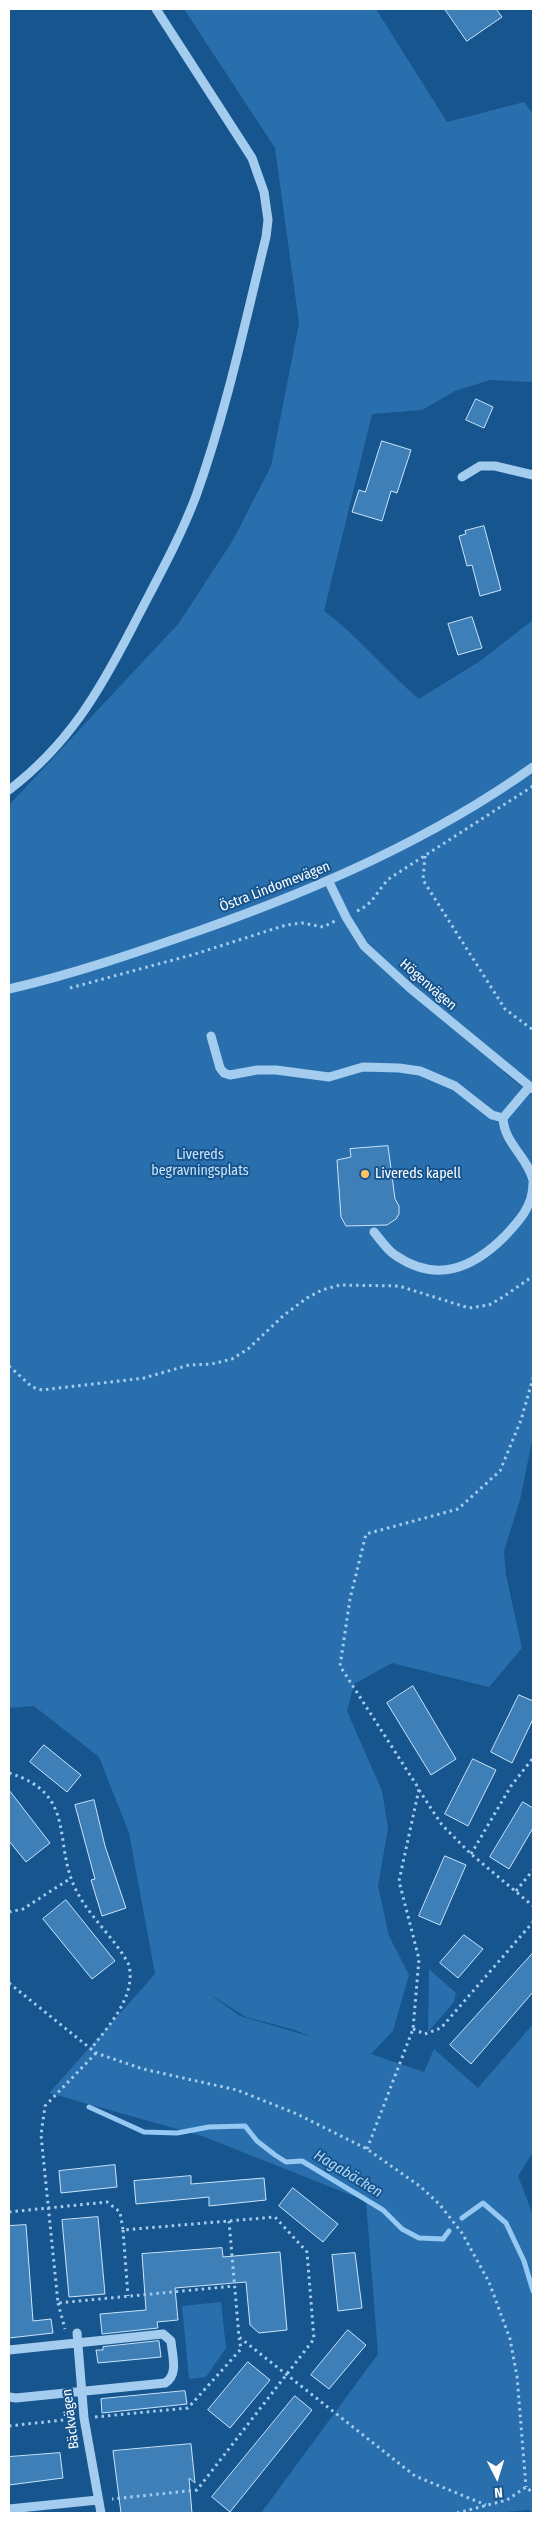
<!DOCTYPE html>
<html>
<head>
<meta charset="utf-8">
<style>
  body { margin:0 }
  #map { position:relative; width:542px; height:2522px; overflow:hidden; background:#17558e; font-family:"Fira Sans Condensed",sans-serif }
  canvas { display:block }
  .frame { position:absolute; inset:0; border:10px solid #fff; pointer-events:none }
  .north { position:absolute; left:472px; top:2452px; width:50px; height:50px; -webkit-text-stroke:4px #17558e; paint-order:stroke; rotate:175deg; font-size:14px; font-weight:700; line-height:20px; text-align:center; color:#fff }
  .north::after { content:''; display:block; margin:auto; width:18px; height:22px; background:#fff; clip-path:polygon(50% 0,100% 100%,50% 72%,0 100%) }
</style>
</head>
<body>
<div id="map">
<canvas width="542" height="2522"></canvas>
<div class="frame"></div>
<div class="north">N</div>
</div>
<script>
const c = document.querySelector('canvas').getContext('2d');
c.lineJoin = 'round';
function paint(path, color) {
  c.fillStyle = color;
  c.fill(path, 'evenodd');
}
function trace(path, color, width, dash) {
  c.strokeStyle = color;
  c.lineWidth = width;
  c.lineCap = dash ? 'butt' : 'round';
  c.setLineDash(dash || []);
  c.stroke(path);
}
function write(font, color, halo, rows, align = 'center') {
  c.font = font + ' "Fira Sans Condensed",sans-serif';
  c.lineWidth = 4;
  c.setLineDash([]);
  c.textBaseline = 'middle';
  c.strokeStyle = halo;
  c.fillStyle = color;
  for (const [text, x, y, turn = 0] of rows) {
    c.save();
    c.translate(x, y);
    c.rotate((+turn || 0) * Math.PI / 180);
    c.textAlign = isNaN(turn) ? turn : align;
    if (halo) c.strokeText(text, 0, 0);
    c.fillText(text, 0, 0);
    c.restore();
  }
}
const green = new Path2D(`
  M184,9H376L447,122L524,102L533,114V382L490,380L455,391L422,410L372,414L324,611C358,636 386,671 419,699L480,661L533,620V1083L509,1064L504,1072L533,1096V1436L520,1500L504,1551L506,1575L522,1648L489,1687L392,1663L354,1684L347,1711L382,1791L388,1828L378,1886L389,1936L409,1975L393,2031L371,2054L424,2072L434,2049L478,2088L533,2024V2152L518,2176L533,2215V2512L528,2510L495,2513H261L378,2354L366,2201L202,2136L49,2093L155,1974L129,1833L99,1757L34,1706L9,1708V805L179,623L233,540L271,466L299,323L275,148ZM208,1993L246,2017L295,2030L312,2037L240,2016Z
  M429,1969L456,1993L454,2002L428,2032Z
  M221,2302L226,2348L206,2377L189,2379L182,2306Z`);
const stream = new Path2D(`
  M89,2107L144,2132L177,2133L209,2127L245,2126L257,2141L275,2155L286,2162L302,2161L383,2210L402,2229L419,2238L443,2239L449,2231
  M462,2218L483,2203L506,2223L524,2261L533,2291`);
const building = new Path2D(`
  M445,9H496L502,17L467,41Z
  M476,399L493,407L484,428L466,420Z
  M382,441L411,450L397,493L391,491L382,521L352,512L359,490L365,492Z
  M484,526L501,590L480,596L472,565L467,566L459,536L466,534L465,531Z
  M472,617L482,648L458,655L448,624Z
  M388,1146L395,1199L399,1206V1214L396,1219L387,1225L346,1226L341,1217L337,1160L351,1157L350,1149Z
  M413,1686L456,1759L431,1775L387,1703Z
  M519,1695L533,1701V1719L512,1763L491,1752Z
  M44,1745L81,1775L67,1792L30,1762Z
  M473,1759L496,1770L468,1826L445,1814Z
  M9,1790L50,1843L26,1862L9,1841Z
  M94,1800L105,1846L126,1908L102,1916L91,1880L95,1879L75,1805Z
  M523,1802L533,1808V1828L509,1869L490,1857Z
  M445,1856L466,1865L440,1925L419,1916Z
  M66,1900L115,1961L92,1979L43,1919Z
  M464,1935L483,1949L458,1978L440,1963Z
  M533,1953V1992L471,2064L450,2045Z
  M115,2165L117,2187L61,2193L59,2171Z
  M191,2176V2184L264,2178L266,2200L209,2206V2197L136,2204L134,2181Z
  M293,2188L338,2224L323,2242L279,2206Z
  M98,2217L105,2294L69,2297L62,2220Z
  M26,2225L33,2321L51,2319L53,2333L9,2338V2226Z
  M222,2248L223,2257L280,2252L287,2330L259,2333L250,2325L246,2282L175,2288L178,2320L157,2322L158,2328L102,2334L100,2314L146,2310L142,2254Z
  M355,2253L362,2308L338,2311L332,2255Z
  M348,2330L366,2345L329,2389L311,2375Z
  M159,2341L161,2357L98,2363L96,2350H103V2347Z
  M248,2362L270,2380L230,2428L208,2410Z
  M185,2391L187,2404L102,2413L101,2399Z
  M295,2396L312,2410L230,2512L212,2497Z
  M191,2444L195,2483L189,2478L192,2513H121L113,2451Z
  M60,2453L63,2478L9,2485V2457Z`);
const path = new Path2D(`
  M425,856L423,880L505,1009L533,1030
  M357,911C375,903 376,891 390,878L533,786
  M70,988L195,954L286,925L302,923L323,927L335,921
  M9,1366L32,1387L42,1390L144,1378L189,1365L212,1364L232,1359L248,1349L284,1315L307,1298L322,1290L340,1285L399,1286L469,1308L489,1305L503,1297L533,1276
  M9,1773C78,1794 52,1842 76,1890C90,1918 115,1938 129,1965C136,1997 109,2025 91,2049
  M419,1790L442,1825L471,1854L533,1906
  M471,1854L511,1786L533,1758
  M516,1891L533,1870
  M9,1912L23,1909L71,1878
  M9,1983L96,2053L143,2069L237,2090L297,2114L367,2149L421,2187L440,2205L462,2233L489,2282L510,2339L517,2376L526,2487
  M413,2029L425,2034L441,2028L533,1922
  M96,2053L45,2106L41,2135L58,2303L234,2286
  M367,2149L413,2029L419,1959L399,1881L419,1789L340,1666L350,1599L366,1534L458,1509L500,1471L521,1420L533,1378
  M9,2212L107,2202L120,2212L123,2230L275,2217L307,2252L314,2339L197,2490L112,2499
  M229,2221L239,2337L415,2476L486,2505
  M123,2230L128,2296
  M58,2303L65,2329
  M95,2417L188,2408L241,2349L239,2338
  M9,2426L72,2419
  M457,2513L507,2500L526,2487L533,2493`);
const minor = new Path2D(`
  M462,477L480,466H495L533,475
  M9,790C69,744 99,692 133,626C155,583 179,541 196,496C226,412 245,323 266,237L268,220L264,192L252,158L156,9
  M329,882L346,917L364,946L410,988L533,1089
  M9,989C74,974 138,952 201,930C317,889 432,839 533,767
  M211,1036L220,1068L224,1073L230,1075L257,1070H276L329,1077L363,1067L399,1068L420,1071L455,1086L492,1115L503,1118
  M530,1086L503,1118C504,1143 527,1156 533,1180
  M374,1232C380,1239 387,1250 395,1255C437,1284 473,1268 505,1236C520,1220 533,1206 533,1183
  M77,2333L84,2418L101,2513
  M9,2350L163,2334L171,2341C172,2355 179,2375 165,2383L16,2398L9,2397
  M9,2509L98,2500`);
const markers = [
  [365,1174,5,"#ffc561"]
];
const streetNames = [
  ["Östra Lindomevägen",275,887,-21],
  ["Högenvägen",428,985,41],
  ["Bäckvägen",71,2419,-97]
];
const parkNames = [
  ["Livereds",200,1155],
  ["begravningsplats",200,1171]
];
const poiNames = [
  ["Livereds kapell",375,1174]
];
const waterNames = [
  ["Hagabäcken",348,2174,31]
];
paint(green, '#296fad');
trace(stream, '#95c8f2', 5);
paint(building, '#3f7fb7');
trace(building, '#c9e4fb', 1);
trace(path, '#a3ccef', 3, [2.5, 4]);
trace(minor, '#a3ccef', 9);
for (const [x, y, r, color] of markers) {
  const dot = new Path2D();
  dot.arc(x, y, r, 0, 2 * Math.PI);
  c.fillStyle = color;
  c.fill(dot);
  trace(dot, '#17558e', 2);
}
write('14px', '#fff', '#17558e', streetNames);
write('14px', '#c9e4fb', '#17558e', parkNames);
write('14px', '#fff', '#17558e', poiNames, 'left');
write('italic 15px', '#afd5f6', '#17558e', waterNames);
</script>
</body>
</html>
